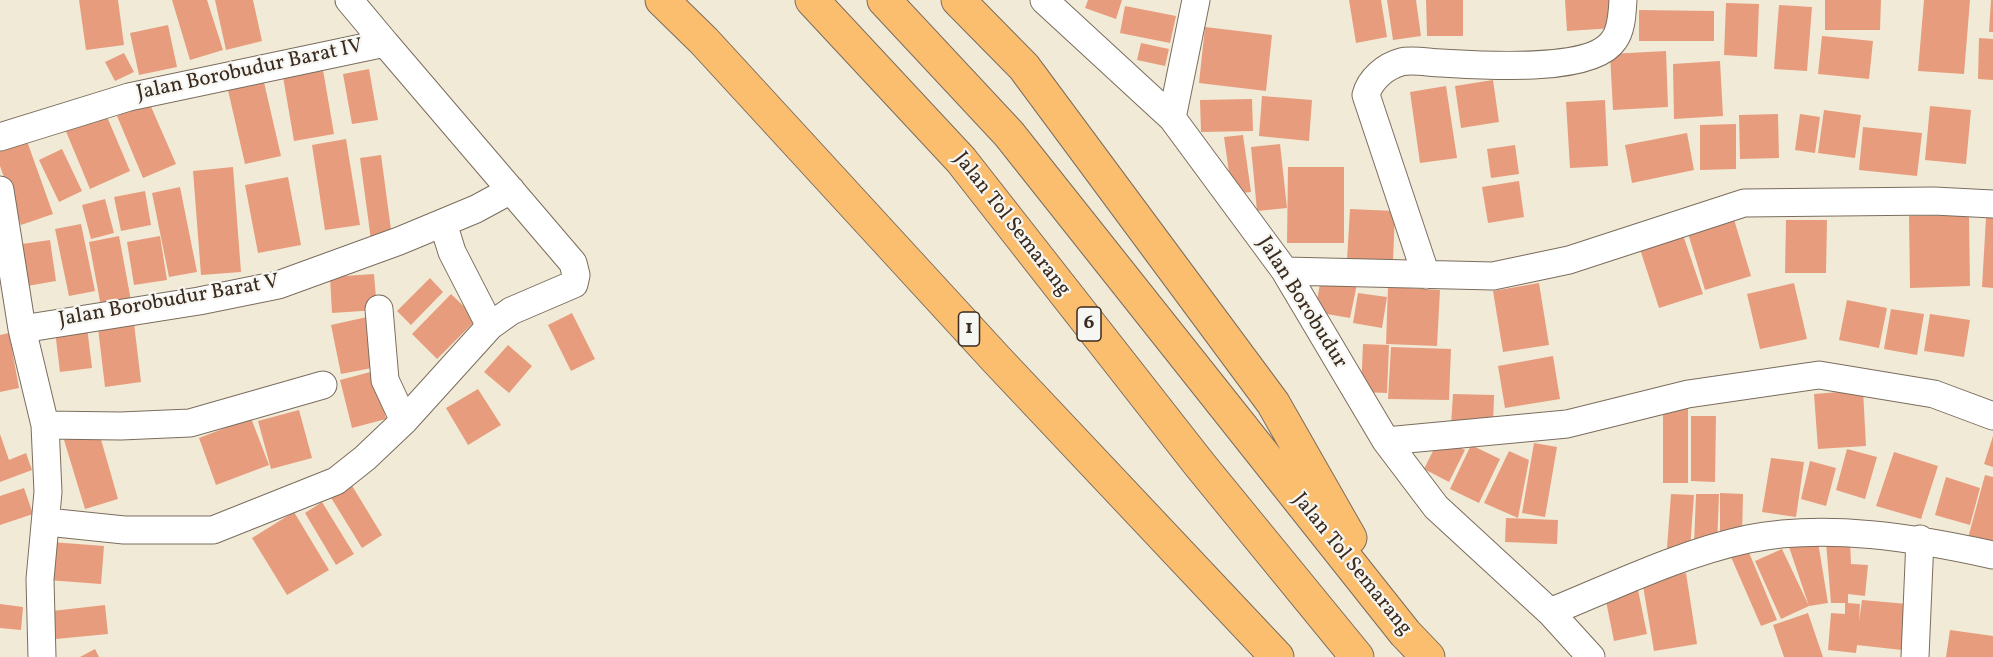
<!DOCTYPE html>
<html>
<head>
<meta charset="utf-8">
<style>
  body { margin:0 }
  canvas { display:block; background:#f1ead6 }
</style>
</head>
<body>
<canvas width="1993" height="657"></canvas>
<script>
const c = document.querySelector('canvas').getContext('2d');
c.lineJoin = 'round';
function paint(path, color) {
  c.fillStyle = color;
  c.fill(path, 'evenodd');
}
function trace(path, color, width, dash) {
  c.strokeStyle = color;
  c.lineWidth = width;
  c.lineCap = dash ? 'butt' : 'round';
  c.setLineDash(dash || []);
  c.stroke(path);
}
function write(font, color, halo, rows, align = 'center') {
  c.font = font + ' Vollkorn,serif';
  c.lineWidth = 4.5;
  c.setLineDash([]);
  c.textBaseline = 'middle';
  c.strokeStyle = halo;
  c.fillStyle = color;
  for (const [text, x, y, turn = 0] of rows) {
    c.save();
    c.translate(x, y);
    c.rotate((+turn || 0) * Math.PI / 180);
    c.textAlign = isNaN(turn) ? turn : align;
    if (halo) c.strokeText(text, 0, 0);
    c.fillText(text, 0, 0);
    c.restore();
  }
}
const building = new Path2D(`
  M79,0H118L124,45L86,50Z
  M172,0H207L223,50L190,60Z
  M215,0H253L262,41L226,50Z
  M1088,0H1122L1116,19L1085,8Z
  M1349,0H1381L1387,37L1356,43Z
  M1387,0H1416L1421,36L1393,40Z
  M1426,0H1463V36H1427Z
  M1565,0H1613L1614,28L1567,31Z
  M1825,0H1881L1880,30H1825Z
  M1924,0H1970L1964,74L1918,71Z
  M1991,0H1993V32H1989Z
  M1726,3L1759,4L1757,57L1724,55Z
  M1779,5L1812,7L1807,71L1774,69Z
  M1125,6L1176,16L1170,43L1120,33Z
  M1639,10L1714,11V41H1639Z
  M168,25L177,67L139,75L130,33Z
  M1205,27L1272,35L1266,91L1199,83Z
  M1822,36L1873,41L1869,79L1818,74Z
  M1979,38L1993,39V80L1978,79Z
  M1141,43L1169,49L1165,66L1137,60Z
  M1666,51L1668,107L1613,110L1610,54Z
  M124,53L134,72L115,81L105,62Z
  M1720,61L1723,116L1674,119L1673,64Z
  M322,64L334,134L294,141L282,71Z
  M369,69L378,120L352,124L343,74Z
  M263,78L281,156L245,164L227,86Z
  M1493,80L1499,122L1461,128L1455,86Z
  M1446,86L1457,158L1420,163L1410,92Z
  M1262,96L1312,100L1309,141L1259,136Z
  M1252,99L1253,131L1201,132L1200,100Z
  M1605,100L1608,166L1570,168L1566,102Z
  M149,102L176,164L143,178L117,116Z
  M1930,106L1971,110L1966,164L1925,160Z
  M1824,110L1861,115L1855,158L1818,153Z
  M105,112L130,171L90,189L65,129Z
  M1778,114L1779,158L1740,159L1739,115Z
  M1800,114L1820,117L1815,153L1795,150Z
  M1736,124V169L1700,170V125Z
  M1863,127L1922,133L1917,176L1859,170Z
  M1687,133L1694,170L1632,183L1625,145Z
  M1243,135L1251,192L1232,194L1224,137Z
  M346,139L360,225L325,230L312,145Z
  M27,141L53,214L21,225L0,166V150Z
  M1280,144L1287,208L1257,211L1251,147Z
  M1515,145L1519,174L1491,178L1487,149Z
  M62,149L82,191L59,202L39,160Z
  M381,155L392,237L371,240L360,158Z
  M233,167L241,272L201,275L193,171Z
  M1288,167H1344V243H1287Z
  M288,177L301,245L258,253L245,185Z
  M1519,181L1524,217L1488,223L1482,187Z
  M180,187L197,272L169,277L152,193Z
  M145,191L151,225L121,231L114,197Z
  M105,199L114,233L91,239L82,205Z
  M1350,209L1395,211L1393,262L1347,260Z
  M1969,215L1970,286L1910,288L1909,216Z
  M1733,216L1751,276L1705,290L1687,230Z
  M1986,218H1993V288L1982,287Z
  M1786,220H1827L1826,273H1785Z
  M81,224L95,291L69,296L55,229Z
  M1681,229L1703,294L1659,308L1638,243Z
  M119,236L132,306L102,312L89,242Z
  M160,236L167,280L134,285L127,242Z
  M50,240L56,281L27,286L22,244Z
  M374,274L377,310L332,313L330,277Z
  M430,278L443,292L411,325L397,311Z
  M1321,278L1357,284L1350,318L1315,312Z
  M1539,283L1549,345L1503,352L1493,291Z
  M1794,283L1807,339L1760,349L1747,294Z
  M1388,287L1440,290L1437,346L1386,344Z
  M1358,293L1387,297L1382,328L1353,323Z
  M451,294L477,319L437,359L412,334Z
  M1847,300L1887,308L1879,348L1839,340Z
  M1891,309L1924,314L1917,355L1884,349Z
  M572,313L595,359L571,371L548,325Z
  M1930,314L1970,320L1964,357L1924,351Z
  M367,317L377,367L341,374L331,325Z
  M134,323L141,382L105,387L98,328Z
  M87,327L92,368L60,372L55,331Z
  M9,333L19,388L0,392V335Z
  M1363,344L1389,345L1387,393L1361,392Z
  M508,345L532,366L509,393L484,372Z
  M1391,347L1451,349L1449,400L1388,399Z
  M1553,356L1560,399L1505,408L1498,366Z
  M374,371L386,419L352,428L340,380Z
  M478,389L501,425L468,445L446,408Z
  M1863,390L1866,446L1818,449L1814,394Z
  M1453,394L1494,395L1493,426L1451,425Z
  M1663,408H1688V483H1663Z
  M299,410L312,458L271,469L258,421Z
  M1691,416H1716L1715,482L1691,481Z
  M251,418L269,465L216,485L199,438Z
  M98,429L118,499L85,509L64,440Z
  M0,434L9,460L26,453L32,470L0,482Z
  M1993,436V467L1984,464Z
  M1440,437L1465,450L1449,482L1424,469Z
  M1534,443L1557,447L1545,517L1522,513Z
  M1471,445L1500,459L1479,503L1450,489Z
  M1847,449L1877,457L1865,499L1836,490Z
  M1509,451L1529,460L1518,518L1484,503Z
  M1894,452L1938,466L1921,519L1876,506Z
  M1771,458L1804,462L1796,517L1762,512Z
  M1810,461L1836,468L1826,506L1801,499Z
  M1985,475L1993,477V545L1968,538Z
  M1946,477L1980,488L1970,525L1935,515Z
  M351,484L382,535L362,548L330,496Z
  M24,488L33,514L0,525V496Z
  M1720,493L1743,494L1742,537H1720Z
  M1671,494L1694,495L1690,549L1667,548Z
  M1696,494H1719L1717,545H1694Z
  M322,502L354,554L336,565L305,513Z
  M294,512L329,570L287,595L252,538Z
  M1506,518L1558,520L1557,544L1505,542Z
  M1850,540L1851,564L1868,565L1865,596L1848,594V603L1860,604L1859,621L1862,600L1907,604L1902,650L1857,645L1856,653L1828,650L1831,613L1845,614V603H1831L1826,542Z
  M51,542L104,546L101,584L47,580Z
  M1818,542L1828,603L1809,606L1789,547Z
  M1782,549L1809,606L1781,619L1755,561Z
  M1748,550L1777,620L1761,626L1731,557Z
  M1686,573L1697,644L1654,651L1642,580Z
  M1638,590L1647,634L1614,641L1605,596Z
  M0,604L23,607L21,630L0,628Z
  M105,605L108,634L56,639L52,611Z
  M1808,613L1823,657H1784L1773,625Z
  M1950,630L1993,636V657H1946Z
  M95,649L99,657H80Z`);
const minor = new Path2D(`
  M349,0L385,43
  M1044,0L1172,118L1285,271L1386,441L1436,507L1550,612L1591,657
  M1172,118L1196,0
  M0,137L129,97L385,43L573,263L576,275L574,284L511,311L490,326L404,421L365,458L336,481L213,530H124L47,522
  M0,190L22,329L199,301L278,285L399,241L476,209L511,190
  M443,223L452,252L490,326
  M1285,271L1493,276L1569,260L1744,203L1934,201L1993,204
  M1426,275L1366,95C1370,79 1386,66 1401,62C1413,59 1430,63 1442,63C1479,65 1592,74 1614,40C1622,29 1622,13 1623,0
  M379,309L385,380L404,421
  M22,329L45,425
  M1386,441L1567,424L1688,394L1819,375L1934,394L1993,416
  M1550,612C1614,586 1679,554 1748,539C1826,523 1916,538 1993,555
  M42,657L40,579L48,492L45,425L121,426L190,423L323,385
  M1915,657L1920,539`);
const motorway = new Path2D(`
  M662,0L704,41L997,360L1277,657
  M812,0L961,160L1200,465L1357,657
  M884,0L1009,134L1405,633L1428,657
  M958,0L1024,67L1273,403L1350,538`);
const shields = [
  [1089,324,24],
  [969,329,21]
];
const shieldNames = [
  ["6",1089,324],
  ["1",969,329]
];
const streetNames = [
  ["Jalan Borobudur Barat IV",250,71,-12],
  ["Jalan Tol Semarang",1011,225,52],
  ["Jalan Borobudur Barat V",169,302,-10],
  ["Jalan Borobudur",1301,303,58],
  ["Jalan Tol Semarang",1351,565,51]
];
paint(building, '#e79d7d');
trace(minor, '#7b6d5e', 29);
trace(motorway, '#7b6d5e', 35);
trace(minor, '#fff', 27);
trace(motorway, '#fbbd6e', 33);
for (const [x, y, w] of shields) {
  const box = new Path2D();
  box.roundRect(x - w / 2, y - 17, w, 34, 4.5);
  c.fillStyle = '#f6f6f2';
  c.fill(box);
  trace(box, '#3b2a1e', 1.5);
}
write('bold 20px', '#3b2a1e', null, shieldNames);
write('21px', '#3b2a1e', '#f6f6f2', streetNames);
</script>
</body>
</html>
